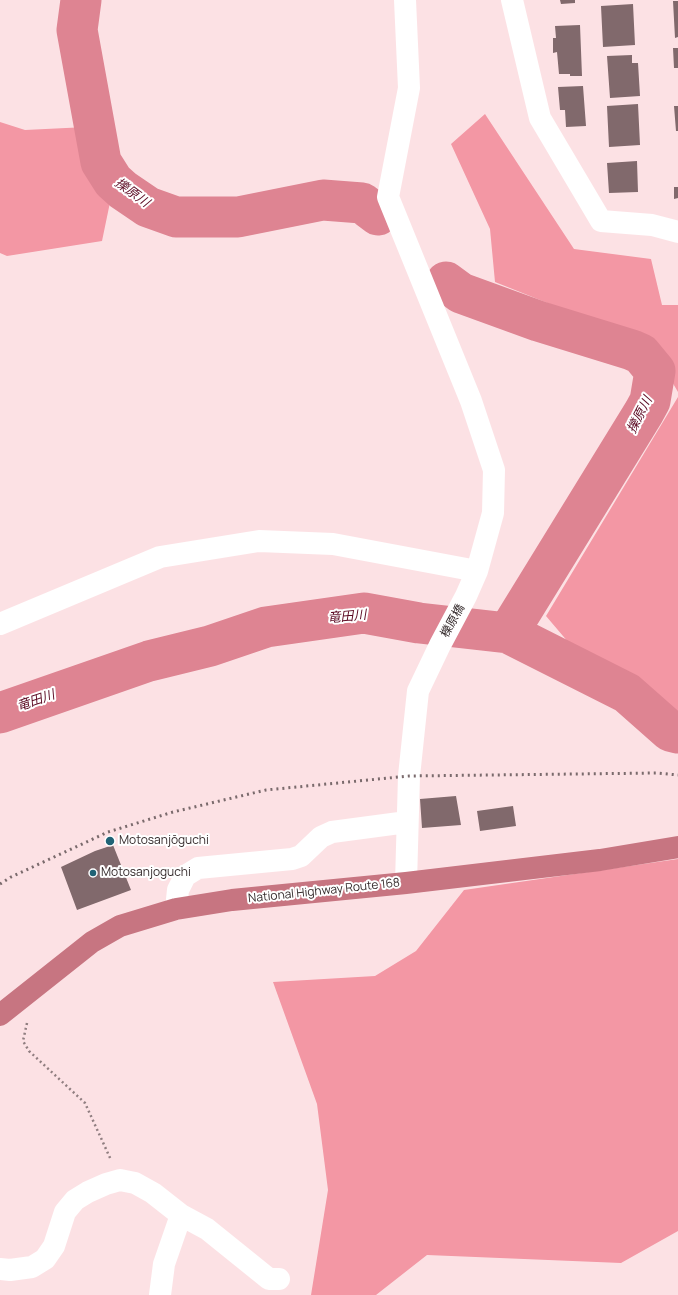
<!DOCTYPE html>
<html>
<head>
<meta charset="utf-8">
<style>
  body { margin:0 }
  canvas { display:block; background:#fce1e4 }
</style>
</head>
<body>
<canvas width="678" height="1295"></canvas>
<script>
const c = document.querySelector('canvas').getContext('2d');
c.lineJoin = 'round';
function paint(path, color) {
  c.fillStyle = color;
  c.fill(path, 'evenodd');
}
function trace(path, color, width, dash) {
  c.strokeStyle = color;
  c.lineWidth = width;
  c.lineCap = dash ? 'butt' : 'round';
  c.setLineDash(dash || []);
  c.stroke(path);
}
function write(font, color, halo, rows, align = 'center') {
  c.font = font + ' Manrope,"Noto Sans JP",sans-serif';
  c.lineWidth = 4;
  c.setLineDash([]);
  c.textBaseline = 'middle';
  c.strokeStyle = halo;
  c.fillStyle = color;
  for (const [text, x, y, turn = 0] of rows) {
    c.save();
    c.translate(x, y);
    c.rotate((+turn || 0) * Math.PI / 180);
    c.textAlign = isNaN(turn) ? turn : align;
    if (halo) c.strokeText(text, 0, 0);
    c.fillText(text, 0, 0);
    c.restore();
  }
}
const forest = new Path2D(`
  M485,114L574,249L651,259L662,305H678V392L650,344L495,282L490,229L451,144Z
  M0,122L25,130L107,126L119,159L102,241L7,256L0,253Z
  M678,397V725L631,716L546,616Z
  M678,859V1231L621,1263L427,1255L376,1295H311L328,1190L317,1104L273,982L375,976L416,951L464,890Z`);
const river = new Path2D(`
  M81,0L77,30L101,162L113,181L123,190L148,207L176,217H238L323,200L362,203L378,215
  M446,282L461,293L538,321L632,350L641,354L655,371L650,401L644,412L508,633
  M0,713L149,661L210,646L266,627L364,613L419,623L508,633L627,693L670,731L678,733`);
const building = new Path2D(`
  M560,0H575V3L561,4Z
  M673,1H678V37L675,38Z
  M633,4L635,45L603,47L601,6Z
  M580,25L582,76H570V74H559L557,52L553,53V38H556L555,26Z
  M673,48H678V68H674Z
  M632,55V63H638L640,96L610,98L607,56Z
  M583,86L586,126L566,127L565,110H560L558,87Z
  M638,104L640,145L609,147L607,106Z
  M674,106H678V131H676Z
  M637,161L638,192L609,193L607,163Z
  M674,187H678V198L674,199Z
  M456,796L461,825L422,828L420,799Z
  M513,806L516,826L480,831L477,811Z
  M113,845L131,890L77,910L61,867L95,851Z`);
const path = new Path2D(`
  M27,1023L23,1041L29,1051L85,1103L111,1160`);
const minor = new Path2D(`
  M405,0L409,88L388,197L471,401L494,470L493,513L477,571L466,596L440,645L418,691L409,776L406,883
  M512,0L540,118L601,221L652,225L678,232
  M0,624L160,557L259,541L333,544L477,571
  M176,909L178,890L185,876L198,868L292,859L301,856L321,837L332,832L407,822
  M0,1269L10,1270L32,1267L45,1259L54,1246L65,1212L75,1200L88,1192L106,1184L120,1180L135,1183L153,1193L181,1215L207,1229L269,1279H279
  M160,1295L164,1264L181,1215`);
const highway = new Path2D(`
  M0,1015L92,942L120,926L176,909L232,900L406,883L600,860L678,847`);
const rail = new Path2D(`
  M0,884L11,877L108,832L173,812L266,790L409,776L657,773L678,775`);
const markers = [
  [110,841,5,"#206376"],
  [93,873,4,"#206376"]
];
const streetNames = [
  ["櫟原橋",453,621,-61],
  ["National Highway Route 168",324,891,-6]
];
const poiNames = [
  ["Motosanjōguchi",119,841],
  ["Motosanjoguchi",101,873]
];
const waterNames = [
  ["擽原川",132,193,36],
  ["擽原川",640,415,-63],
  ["竜田川",347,617,-5],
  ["竜田川",36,701,-19]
];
paint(forest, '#f397a4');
trace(river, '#de8492', 41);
paint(building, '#81696c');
trace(path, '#907e80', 2.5, [2, 3]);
trace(minor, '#fff', 22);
trace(highway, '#c77581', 22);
trace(rail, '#7a6a6c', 3, [2, 4]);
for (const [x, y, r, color] of markers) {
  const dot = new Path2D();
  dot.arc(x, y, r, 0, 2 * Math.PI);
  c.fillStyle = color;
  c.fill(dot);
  trace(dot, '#fff', 1.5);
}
write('12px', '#362c2d', '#fff', streetNames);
write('12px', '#362c2d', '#fff', poiNames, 'left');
write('italic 13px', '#5b0922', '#fff', waterNames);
</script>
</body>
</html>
